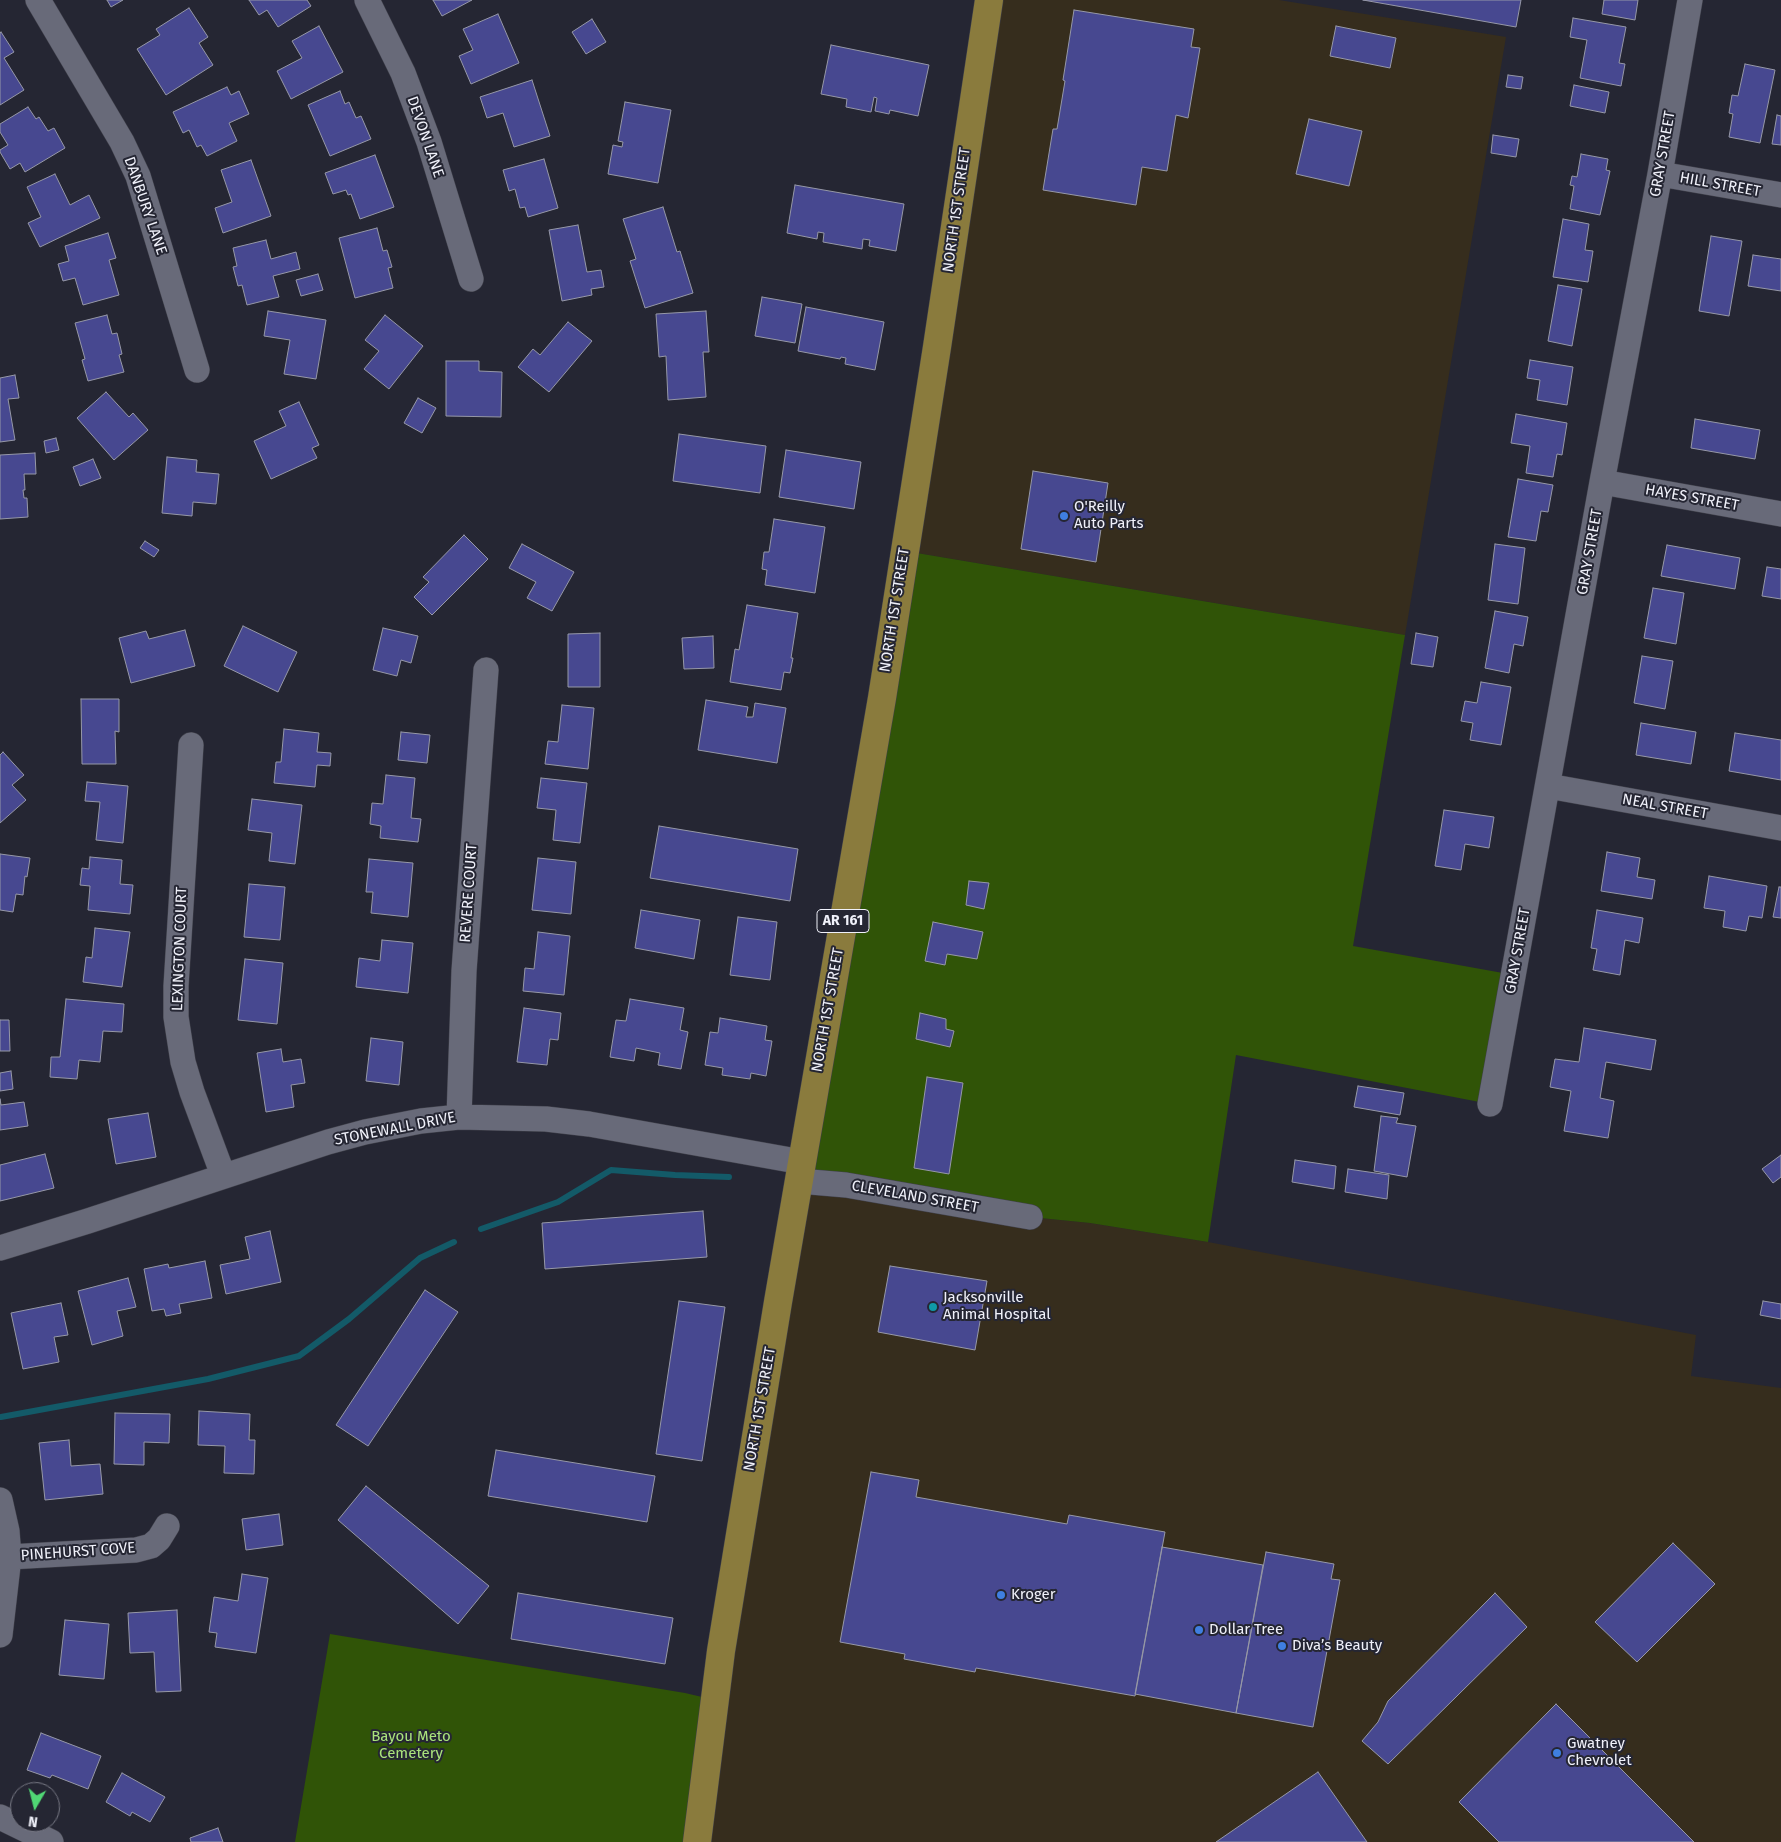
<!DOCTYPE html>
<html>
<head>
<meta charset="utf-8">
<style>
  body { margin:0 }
  #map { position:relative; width:1781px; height:1842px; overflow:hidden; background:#252633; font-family:"Fira Sans",sans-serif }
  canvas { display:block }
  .north { position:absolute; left:10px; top:1782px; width:50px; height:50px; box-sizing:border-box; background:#252633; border:1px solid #767783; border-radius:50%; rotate:188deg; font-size:14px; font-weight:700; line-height:20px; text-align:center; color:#f0f1fa }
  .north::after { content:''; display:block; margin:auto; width:18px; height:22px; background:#50d674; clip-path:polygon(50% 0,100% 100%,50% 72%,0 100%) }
</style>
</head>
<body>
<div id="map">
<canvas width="1781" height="1842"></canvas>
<div class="north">N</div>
</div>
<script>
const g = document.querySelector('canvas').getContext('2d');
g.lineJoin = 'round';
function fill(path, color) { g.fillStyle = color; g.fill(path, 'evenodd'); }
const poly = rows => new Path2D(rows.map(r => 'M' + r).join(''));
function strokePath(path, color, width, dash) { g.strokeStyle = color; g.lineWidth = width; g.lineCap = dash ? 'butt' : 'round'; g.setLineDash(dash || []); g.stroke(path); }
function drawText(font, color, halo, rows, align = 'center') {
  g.font = font + ' "Fira Sans",sans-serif'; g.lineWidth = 4; g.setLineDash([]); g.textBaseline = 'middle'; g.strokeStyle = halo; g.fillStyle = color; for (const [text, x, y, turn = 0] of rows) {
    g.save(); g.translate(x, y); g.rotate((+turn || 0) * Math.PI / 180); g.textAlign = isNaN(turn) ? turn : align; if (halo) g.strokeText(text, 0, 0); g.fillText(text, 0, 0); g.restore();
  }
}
fill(poly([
  [989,0,1279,0,1506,37,1405,635,905,551],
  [799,1181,1030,1217,1090,1223,1208,1242,1696,1335,1691,1376,1781,1388,1781,1842,697,1842]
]), '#362d1d');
fill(poly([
  [905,551,1405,635,1353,946,1514,975,1490,1104,1236,1055,1208,1242,1090,1223,1030,1217,799,1181],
  [330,1634,685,1693,715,1700,697,1842,295,1842]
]), '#305407');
strokePath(poly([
  [481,1229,558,1202,611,1170,675,1175,729,1177],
  [1,1417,208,1379,299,1356,349,1319,420,1258,454,1242]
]), '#135a68', 6);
const building = poly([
  [107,0,123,0,111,7,107,0],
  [249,0,307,0,311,6,278,27,267,10,259,15,249,0],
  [433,0,472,0,442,16,433,0],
  [1363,0,1521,0,1516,27,1363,0],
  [1604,0,1638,0,1635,20,1602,14,1604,0],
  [189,8,208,37,199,43,213,65,166,95,137,49,160,35,156,29,189,8],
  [1074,10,1194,29,1191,47,1200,48,1188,118,1176,115,1167,171,1142,167,1136,205,1043,190,1053,129,1057,129,1065,81,1063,80,1074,10],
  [498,14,519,63,471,84,459,56,473,50,463,29,498,14],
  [1573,18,1626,27,1619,63,1625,64,1621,86,1580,78,1587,40,1570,37,1573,18],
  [592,19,606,42,586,54,572,32,592,19],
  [319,26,343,72,291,99,277,71,302,58,292,41,319,26],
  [1336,26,1396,38,1390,68,1330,56,1336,26],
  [1,32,14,52,4,58,24,90,0,105,0,33,1,32],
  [831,45,929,65,918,116,890,110,889,114,875,111,877,98,874,97,871,112,846,107,847,99,821,94,831,45],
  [1745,64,1775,70,1760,143,1729,137,1733,114,1729,113,1732,95,1738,96,1745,64],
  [1508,75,1523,77,1521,89,1506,87,1508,75],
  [532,80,550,136,514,147,503,113,487,118,480,97,532,80],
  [1574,85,1609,92,1605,113,1570,106,1574,85],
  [227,87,231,95,239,91,249,114,229,123,237,141,207,156,201,145,197,147,189,130,183,133,173,112,227,87],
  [340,91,345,104,349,102,356,118,361,116,371,139,330,156,308,105,340,91],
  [625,102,671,110,658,183,608,174,613,145,622,147,623,142,618,141,625,102],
  [28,107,36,119,39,117,48,131,54,128,65,148,25,172,20,163,10,169,0,152,0,150,8,145,0,132,0,124,28,107],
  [1777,115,1781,116,1781,145,1772,144,1777,115],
  [1309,119,1362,131,1349,186,1296,174,1309,119],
  [1493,135,1519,139,1516,157,1491,153,1493,135],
  [1581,154,1608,159,1606,170,1610,171,1600,215,1570,209,1574,186,1570,185,1572,176,1577,177,1581,154],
  [375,155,394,207,360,219,351,194,348,195,346,190,333,194,325,173,375,155],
  [544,159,558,208,528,217,525,207,520,208,515,189,509,191,503,170,544,159],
  [251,160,271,216,223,233,215,208,232,202,221,170,251,160],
  [55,174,70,205,89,195,100,218,40,247,28,223,41,217,27,187,55,174],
  [795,185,904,204,896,251,869,246,870,240,863,239,862,249,823,242,824,233,818,232,817,239,787,233,795,185],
  [663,207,677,252,680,251,693,293,645,308,630,261,636,259,623,219,663,207],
  [1563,219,1589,224,1585,250,1593,251,1588,282,1553,277,1563,219],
  [578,225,587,272,601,270,604,287,591,289,592,295,562,301,549,230,578,225],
  [377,228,383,251,387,250,392,267,388,268,393,288,355,298,339,238,377,228],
  [108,233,116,258,109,260,119,295,83,305,75,278,63,281,58,264,69,261,65,246,108,233],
  [1711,236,1742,241,1729,316,1699,311,1711,236],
  [266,240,271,259,296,252,300,269,273,276,279,297,247,305,242,285,238,286,233,267,237,266,233,248,266,240],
  [1753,255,1781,259,1781,291,1748,286,1753,255],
  [318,274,323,290,301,296,296,280,318,274],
  [1558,285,1582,289,1572,346,1548,341,1558,285],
  [762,297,802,304,795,343,755,336,762,297],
  [806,307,884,322,875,370,845,364,846,358,841,357,840,359,798,351,806,307],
  [268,311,326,320,316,379,284,374,290,340,264,336,268,311],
  [706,311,709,352,703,352,706,397,668,400,666,356,659,357,656,314,706,311],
  [107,315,112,334,117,333,122,354,119,355,124,372,88,381,82,360,85,359,75,323,107,315],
  [385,315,423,346,389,389,364,369,379,351,365,340,385,315],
  [568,322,592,341,549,392,518,367,533,349,540,355,568,322],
  [1530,360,1573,367,1567,405,1537,400,1540,380,1527,378,1530,360],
  [446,361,479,361,479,371,502,372,501,417,446,416,446,361],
  [15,375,19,398,8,399,15,440,0,442,0,378,15,375],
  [106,392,129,417,133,413,148,430,114,460,77,418,106,392],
  [418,398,436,408,422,433,404,423,418,398],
  [299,402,319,445,312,448,317,458,271,479,254,441,286,426,279,411,299,402],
  [1516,414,1567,423,1562,455,1557,454,1553,477,1526,473,1530,446,1511,443,1516,414],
  [1695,419,1760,430,1755,459,1691,448,1695,419],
  [679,434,766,446,760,493,673,481,679,434],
  [56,438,59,450,46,453,44,441,56,438],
  [786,450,861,462,854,509,779,497,786,450],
  [35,453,36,474,24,474,25,490,23,490,24,498,27,498,28,517,0,519,0,455,35,453],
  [167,457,197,460,196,472,219,474,216,504,193,502,192,516,162,513,167,457],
  [93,459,101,478,80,486,73,467,93,459],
  [1033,471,1108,483,1096,562,1021,549,1033,471],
  [1518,479,1553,485,1548,512,1541,511,1536,541,1508,537,1518,479],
  [774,519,825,527,815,593,765,585,767,570,762,569,764,552,769,552,774,519],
  [464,535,488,559,432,615,414,597,429,582,423,577,464,535],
  [145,541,159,550,154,557,140,548,145,541],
  [522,544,574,572,552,611,527,598,536,582,509,568,522,544],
  [1495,544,1525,548,1518,604,1488,600,1495,544],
  [1667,545,1740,558,1735,589,1661,576,1667,545],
  [1767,567,1781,569,1781,599,1762,596,1767,567],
  [1653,588,1684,593,1676,644,1644,638,1653,588],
  [747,605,798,613,791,658,793,658,790,673,784,672,781,690,730,682,735,649,739,650,747,605],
  [1495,611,1528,617,1523,646,1514,644,1509,673,1485,668,1495,611],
  [243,626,297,652,278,692,224,666,243,626],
  [383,628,418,636,411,663,401,660,397,676,373,670,383,628],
  [185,630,195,666,131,683,119,638,146,631,149,639,185,630],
  [600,633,600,687,568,687,568,634,600,633],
  [1416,633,1438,637,1433,667,1411,664,1416,633],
  [713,636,714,668,684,669,682,638,713,636],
  [1642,656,1673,661,1665,709,1634,703,1642,656],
  [1481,682,1511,687,1501,745,1470,740,1473,723,1461,721,1465,701,1477,703,1481,682],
  [81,699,119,699,119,732,115,731,116,764,82,764,81,699],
  [706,700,748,707,746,717,753,717,755,703,786,708,777,763,698,750,706,700],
  [562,705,594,708,588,769,545,764,548,741,558,742,562,705],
  [1641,723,1696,732,1691,764,1636,755,1641,723],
  [284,729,319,733,317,752,331,753,330,766,317,765,315,787,274,783,276,762,281,762,284,729],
  [401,732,430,735,427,763,398,760,401,732],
  [1735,733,1781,740,1781,780,1729,771,1735,733],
  [3,752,24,775,12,785,26,800,0,823,0,755,3,752],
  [386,775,415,778,411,818,421,819,418,842,380,838,381,826,370,824,372,803,383,804,386,775],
  [541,778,587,783,580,843,553,840,556,810,537,808,541,778],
  [87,782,128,786,123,843,96,840,100,802,85,801,87,782],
  [252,799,302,805,295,864,269,861,272,833,248,830,252,799],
  [1444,810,1494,817,1489,848,1465,844,1461,870,1435,866,1444,810],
  [659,826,798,849,790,901,650,878,659,826],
  [1607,852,1640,858,1637,877,1655,880,1652,899,1601,891,1607,852],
  [0,854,30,858,27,877,25,876,23,895,16,894,13,912,0,910,0,854],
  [90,857,122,860,120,884,133,885,130,914,88,910,90,886,80,885,82,868,89,869,90,857],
  [538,858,576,862,571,914,532,910,538,858],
  [369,859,413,863,408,917,371,913,373,892,366,892,369,859],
  [1709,876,1767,886,1762,918,1749,916,1746,931,1723,927,1725,911,1704,908,1709,876],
  [969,881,989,883,984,909,966,905,969,881],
  [249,884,285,887,280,940,244,937,249,884],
  [1779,887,1781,887,1781,918,1773,917,1779,887],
  [641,910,700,920,694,959,635,948,641,910],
  [1597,910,1643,918,1639,943,1625,940,1620,975,1593,970,1597,949,1591,948,1597,910],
  [738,917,777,922,770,980,730,975,738,917],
  [933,922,983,932,977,959,947,954,945,965,925,961,933,922],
  [95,928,130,932,122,987,83,982,86,957,92,958,95,928],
  [538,932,570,936,564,995,523,991,525,968,534,969,538,932],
  [382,940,413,943,408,993,356,987,359,958,380,961,382,940],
  [245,959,283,963,277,1024,238,1020,245,959],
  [66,999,124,1004,122,1032,103,1031,100,1062,79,1060,77,1079,50,1077,51,1057,60,1057,66,999],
  [630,999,684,1008,680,1030,688,1032,681,1069,658,1065,660,1053,636,1048,634,1061,610,1057,616,1020,626,1021,630,999],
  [524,1008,561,1013,558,1040,550,1039,547,1065,517,1062,524,1008],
  [920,1013,946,1019,946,1029,954,1031,950,1047,916,1039,920,1013],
  [720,1018,767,1026,765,1040,772,1041,766,1076,751,1073,750,1079,722,1075,723,1068,705,1065,710,1032,718,1033,720,1018],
  [0,1020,9,1020,10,1051,0,1051,0,1020],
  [1584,1028,1656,1040,1651,1070,1606,1062,1600,1098,1614,1101,1608,1138,1564,1131,1571,1091,1550,1087,1555,1059,1579,1062,1584,1028],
  [371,1038,403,1042,399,1085,366,1081,371,1038],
  [281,1049,283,1062,301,1059,305,1083,291,1085,294,1107,266,1112,257,1053,281,1049],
  [11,1071,13,1089,0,1091,0,1073,11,1071],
  [927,1077,963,1083,949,1174,914,1168,927,1077],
  [1358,1086,1404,1093,1400,1115,1354,1107,1358,1086],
  [0,1099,1,1105,24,1102,28,1126,0,1130,0,1099],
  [148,1113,156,1157,116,1164,108,1119,148,1113],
  [1381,1116,1398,1118,1396,1123,1416,1126,1407,1177,1374,1171,1381,1116],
  [45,1154,54,1188,0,1201,0,1165,45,1154],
  [1781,1155,1781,1177,1773,1183,1762,1169,1781,1155],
  [1295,1160,1336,1166,1334,1189,1292,1182,1295,1160],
  [1348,1169,1389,1175,1387,1199,1345,1192,1348,1169],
  [703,1211,707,1257,545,1269,542,1223,703,1211],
  [270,1231,281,1282,226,1294,220,1265,250,1259,245,1237,270,1231],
  [205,1261,212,1298,179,1304,181,1313,166,1316,164,1309,152,1311,144,1269,168,1264,169,1268,205,1261],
  [890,1266,987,1281,975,1350,878,1332,890,1266],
  [128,1278,136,1307,117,1311,123,1336,92,1345,78,1291,128,1278],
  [425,1290,458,1312,368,1446,336,1425,425,1290],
  [679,1301,725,1307,702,1461,656,1454,679,1301],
  [1763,1301,1781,1304,1781,1319,1760,1315,1763,1301],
  [61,1303,68,1335,54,1337,59,1362,23,1369,11,1313,61,1303],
  [199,1411,250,1414,249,1440,255,1440,254,1474,224,1473,225,1446,198,1445,199,1411],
  [115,1413,170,1414,169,1443,144,1442,144,1465,114,1464,115,1413],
  [69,1440,71,1466,100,1464,103,1494,45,1500,39,1443,69,1440],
  [496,1450,655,1476,647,1522,488,1496,496,1450],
  [871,1472,919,1480,916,1497,1067,1524,1069,1515,1165,1532,1135,1696,976,1668,975,1672,904,1659,905,1654,840,1642,871,1472],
  [366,1486,489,1586,458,1624,338,1520,366,1486],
  [279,1514,283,1545,246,1550,242,1519,279,1514],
  [1673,1543,1715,1584,1637,1662,1595,1622,1673,1543],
  [1162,1547,1263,1565,1236,1713,1135,1694,1162,1547],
  [1266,1552,1334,1564,1331,1579,1340,1580,1313,1727,1236,1713,1266,1552],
  [242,1574,268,1578,256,1653,215,1647,217,1633,209,1632,214,1597,238,1601,242,1574],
  [518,1593,673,1618,665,1664,511,1639,518,1593],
  [1495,1593,1527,1627,1388,1764,1362,1741,1378,1722,1388,1701,1495,1593],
  [177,1610,181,1691,156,1692,154,1652,130,1653,128,1613,177,1610],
  [65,1620,109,1624,104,1679,59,1675,65,1620],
  [1556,1704,1694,1842,1499,1842,1459,1802,1556,1704],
  [41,1733,101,1756,88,1789,52,1775,50,1778,27,1770,41,1733],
  [1318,1772,1367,1842,1216,1842,1318,1772],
  [122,1773,165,1797,150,1822,132,1812,130,1816,106,1802,122,1773],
  [218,1828,223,1842,191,1842,190,1838,218,1828]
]);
fill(building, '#474890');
strokePath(building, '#9698a7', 1);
const minor = poly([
  [38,0,122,142,138,176,197,370],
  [367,0,403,73,429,142,471,279],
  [1660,174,1781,195],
  [1602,482,1781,514],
  [191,745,176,986,176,1017,183,1062,192,1092,223,1175],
  [1548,786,1781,828],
  [1490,1104,1602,482,1660,174,1690,0],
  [459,1117,464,971,486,670],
  [799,1181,846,1185,1030,1217],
  [0,1248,88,1221,328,1142,365,1132,421,1121,459,1117,546,1119,589,1124,802,1162],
  [0,1500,7,1531,9,1557,0,1635],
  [9,1557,136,1550,151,1546,159,1539,167,1526],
  [0,1817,51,1842]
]);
const major = poly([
  [697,1842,721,1651,778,1302,882,698,937,347,989,0]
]);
strokePath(minor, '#40414b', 26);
strokePath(major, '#40414b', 29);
strokePath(minor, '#686a79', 25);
strokePath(major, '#8a7b3d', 28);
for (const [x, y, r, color] of [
  [1064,516,5,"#3f7fe0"],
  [933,1307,5,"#0f9aa8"],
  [1001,1595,5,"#3f7fe0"],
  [1199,1630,5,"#3f7fe0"],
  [1282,1646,5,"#3f7fe0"],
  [1557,1753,5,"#3f7fe0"]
]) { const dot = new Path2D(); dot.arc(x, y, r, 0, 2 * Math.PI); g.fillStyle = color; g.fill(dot); strokePath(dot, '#252633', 2); }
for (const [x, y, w] of [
  [843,921,52]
]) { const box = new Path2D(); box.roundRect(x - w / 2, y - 11.5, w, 23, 4); g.fillStyle = '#252633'; g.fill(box); strokePath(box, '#f0f1fa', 1); }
drawText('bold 14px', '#f0f1fa', null, [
  ["AR 161",843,921]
]);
drawText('15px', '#f0f1fa', '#252633', [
  ["DEVON LANE",425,137,71],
  ["GRAY STREET",1663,154,-80],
  ["HILL STREET",1720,185,10],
  ["DANBURY LANE",145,206,71],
  ["NORTH 1ST STREET",957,210,-82],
  ["HAYES STREET",1692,498,10],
  ["GRAY STREET",1590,552,-80],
  ["NORTH 1ST STREET",895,610,-81],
  ["NEAL STREET",1665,807,10],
  ["REVERE COURT",469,893,-86],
  ["LEXINGTON COURT",180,949,-88],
  ["GRAY STREET",1518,951,-80],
  ["NORTH 1ST STREET",828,1010,-80],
  ["STONEWALL DRIVE",395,1129,-11],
  ["CLEVELAND STREET",915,1197,10],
  ["NORTH 1ST STREET",760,1409,-80],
  ["PINEHURST COVE",78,1552,-4]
]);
drawText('15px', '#f0f1fa', '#252633', [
  ["O'Reilly",1074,507],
  ["Auto Parts",1074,524],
  ["Jacksonville",943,1298],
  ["Animal Hospital",943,1315],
  ["Kroger",1011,1595],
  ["Dollar Tree",1209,1630],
  ["Diva’s Beauty",1292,1646],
  ["Gwatney",1567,1744],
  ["Chevrolet",1567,1761]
], 'left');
drawText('15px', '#aae37c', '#252633', [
  ["Bayou Meto",411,1737],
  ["Cemetery",411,1754]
]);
</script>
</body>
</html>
